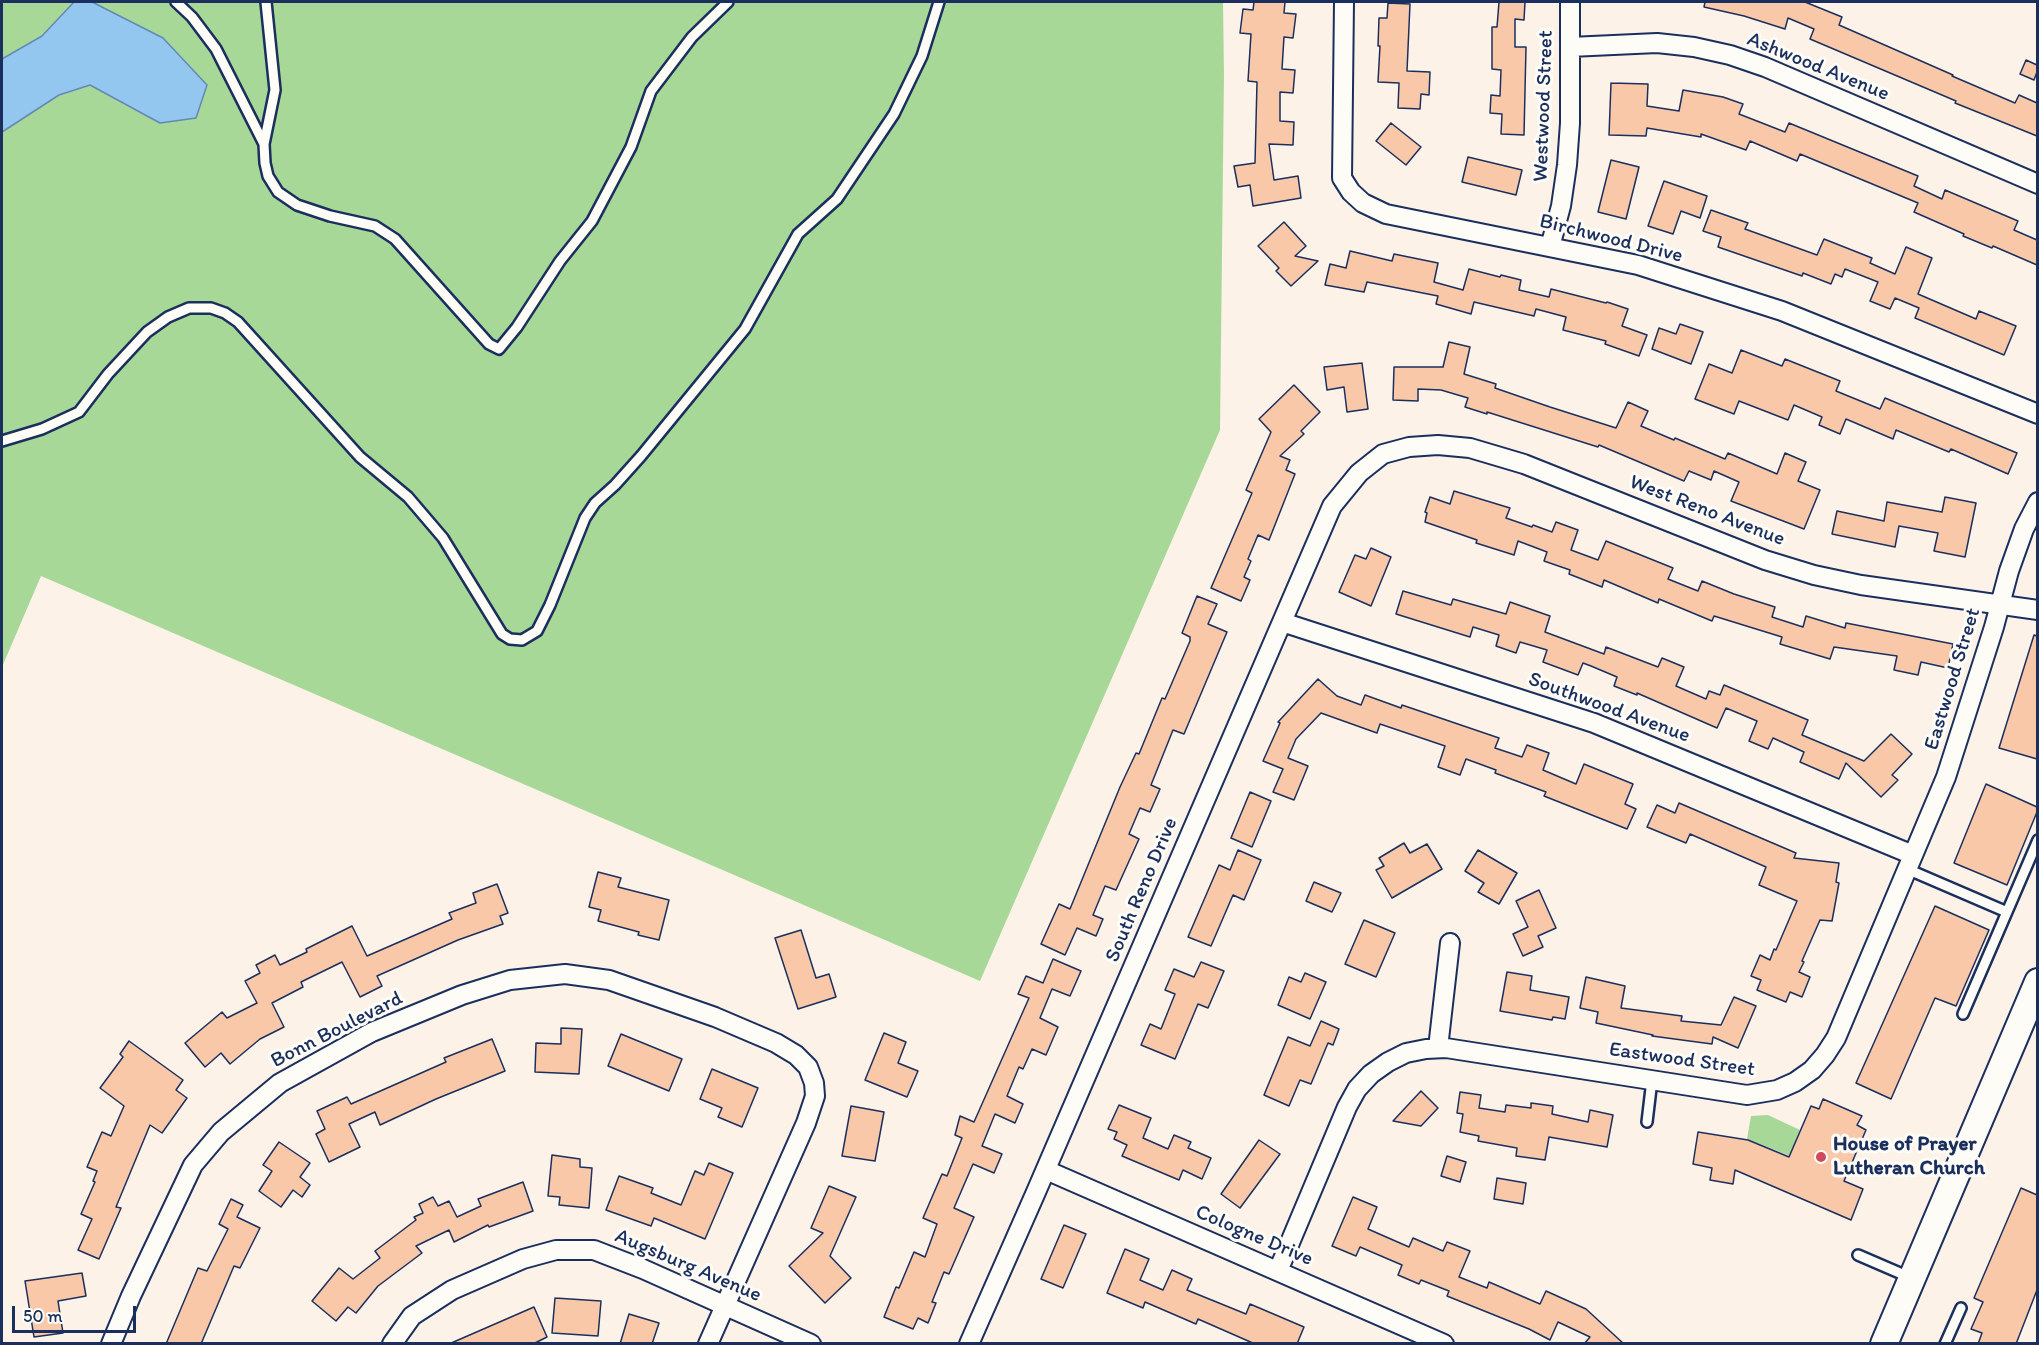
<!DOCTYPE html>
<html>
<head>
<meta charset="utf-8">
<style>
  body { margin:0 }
  #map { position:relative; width:2039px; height:1345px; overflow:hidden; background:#fcf2e7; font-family:Itim,sans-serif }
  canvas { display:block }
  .frame { position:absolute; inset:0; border:3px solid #1b2f5e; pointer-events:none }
  .scale { position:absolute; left:12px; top:1306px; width:124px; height:27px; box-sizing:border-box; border:3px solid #1b2f5e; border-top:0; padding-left:8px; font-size:18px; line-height:21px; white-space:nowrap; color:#1b2f5e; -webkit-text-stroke:4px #fdfcf7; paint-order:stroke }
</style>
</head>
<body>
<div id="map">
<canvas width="2039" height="1345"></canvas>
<div class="frame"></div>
<div class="scale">50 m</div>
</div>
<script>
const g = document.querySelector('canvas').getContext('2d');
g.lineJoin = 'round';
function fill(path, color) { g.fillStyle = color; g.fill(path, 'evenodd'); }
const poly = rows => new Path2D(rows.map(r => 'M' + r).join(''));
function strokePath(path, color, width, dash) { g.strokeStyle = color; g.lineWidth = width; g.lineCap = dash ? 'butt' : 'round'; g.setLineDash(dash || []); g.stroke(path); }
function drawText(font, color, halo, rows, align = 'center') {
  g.font = font + ' Itim,sans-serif'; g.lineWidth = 6; g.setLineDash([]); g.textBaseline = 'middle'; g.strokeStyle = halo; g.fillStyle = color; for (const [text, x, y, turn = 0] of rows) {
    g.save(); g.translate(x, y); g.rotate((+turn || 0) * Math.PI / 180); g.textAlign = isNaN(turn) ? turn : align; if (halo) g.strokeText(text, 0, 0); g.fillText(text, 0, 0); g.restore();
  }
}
fill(poly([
  [2,2,1223,2,1224,75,1220,430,980,981,41,576,2,667],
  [1768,1115,1800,1130,1796,1139,1802,1142,1795,1158,1747,1139,1751,1116]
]), '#a8d898');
const water = poly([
  [74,2,92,2,163,38,207,85,196,118,160,123,90,85,59,95,2,132,2,59,42,36,74,2]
]);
fill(water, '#93c7f0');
strokePath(water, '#638ab6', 1.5);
const building = poly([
  [1254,2,1285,2,1284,13,1296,14,1293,38,1284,37,1282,69,1295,70,1293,93,1280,92,1280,121,1294,122,1293,145,1269,144,1274,180,1298,176,1301,198,1253,206,1250,185,1238,187,1234,166,1255,163,1257,82,1248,81,1251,34,1240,33,1243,9,1253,10,1254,2],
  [1499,2,1525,2,1524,20,1515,19,1515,47,1526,47,1524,135,1501,134,1502,114,1490,113,1491,95,1500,96,1501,70,1492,69,1492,27,1497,27,1499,2],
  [1705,2,1805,2,1842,17,1839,25,1953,75,1952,76,2015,103,2019,95,2037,103,2037,136,1955,103,1956,101,1810,39,1814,29,1788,18,1785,29,1744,16,1704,7,1705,2],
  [1388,3,1410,4,1407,71,1430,72,1429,95,1421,94,1420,109,1398,108,1399,83,1378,82,1380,46,1378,46,1379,18,1387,18,1388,3],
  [2026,60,2037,65,2037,72,2034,80,2020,74,2026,60],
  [1611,83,1648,84,1647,106,1679,111,1683,90,1723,97,1743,104,1739,114,1785,132,1789,123,1918,176,1914,186,1942,199,1945,190,2018,221,2014,230,2037,240,2037,265,1993,246,1992,248,1963,236,1964,234,1914,212,1918,203,1800,154,1797,161,1750,141,1746,150,1701,134,1701,137,1647,128,1646,136,1609,135,1611,83],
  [1391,123,1421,147,1406,165,1376,141,1391,123],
  [1468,157,1522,170,1516,195,1462,182,1468,157],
  [1611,160,1639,167,1626,219,1598,212,1611,160],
  [1664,181,1707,196,1700,218,1681,211,1673,234,1648,226,1664,181],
  [1711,210,1748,223,1745,229,1817,255,1824,239,1872,258,1870,263,1895,274,1906,247,1932,258,1918,294,1976,319,1979,311,2016,326,2004,355,1915,318,1919,308,1895,298,1890,309,1870,301,1878,282,1845,269,1842,277,1835,274,1831,284,1803,273,1802,276,1718,247,1721,237,1703,231,1711,210],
  [1284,222,1306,246,1295,256,1318,261,1291,286,1276,271,1279,268,1258,246,1284,222],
  [1350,251,1392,261,1394,254,1438,263,1434,282,1463,290,1469,269,1500,277,1501,275,1521,280,1519,290,1549,297,1551,289,1606,303,1607,302,1628,309,1622,326,1647,335,1639,356,1605,344,1606,341,1563,330,1566,317,1536,309,1534,316,1474,302,1471,314,1436,304,1438,296,1367,282,1364,292,1325,285,1330,264,1346,268,1350,251],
  [1680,324,1703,332,1691,364,1652,349,1659,328,1676,334,1680,324],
  [1449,342,1470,347,1464,374,1496,384,1495,388,1550,407,1616,428,1628,402,1648,411,1641,426,1674,440,1675,438,1725,459,1728,453,1777,474,1785,453,1806,462,1798,481,1820,490,1804,529,1731,501,1739,482,1714,471,1711,480,1689,471,1684,481,1599,445,1598,447,1487,412,1487,414,1465,407,1468,398,1441,390,1418,389,1418,401,1393,400,1394,367,1443,367,1449,342],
  [1741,350,1782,366,1785,359,1840,381,1836,391,1880,409,1885,398,2017,453,2008,474,1951,449,1949,452,1896,430,1893,439,1846,419,1840,434,1819,425,1822,417,1794,405,1788,420,1739,401,1734,414,1695,399,1709,364,1732,373,1741,350],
  [1362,363,1368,409,1347,412,1344,387,1327,390,1324,367,1362,363],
  [1294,385,1320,412,1301,431,1304,434,1280,456,1290,460,1286,470,1295,474,1269,540,1258,535,1248,559,1251,561,1244,577,1250,580,1241,601,1211,588,1252,493,1246,490,1271,432,1259,419,1294,385],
  [1454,491,1510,508,1506,518,1532,527,1533,525,1552,532,1556,522,1578,530,1571,550,1598,560,1606,541,1673,568,1668,579,1698,591,1702,581,1734,594,1775,607,1772,617,1803,627,1806,616,1845,628,1846,623,1953,644,1948,668,1921,662,1918,675,1894,670,1897,656,1834,647,1830,659,1780,644,1782,637,1714,616,1712,621,1659,599,1658,603,1604,580,1602,587,1569,574,1570,570,1544,561,1547,552,1518,541,1514,555,1476,543,1477,540,1425,522,1427,513,1425,512,1430,497,1450,504,1454,491],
  [1945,497,1976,503,1965,557,1934,551,1938,533,1899,526,1895,547,1832,534,1837,511,1884,521,1887,502,1942,512,1945,497],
  [1371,548,1391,557,1371,606,1339,592,1355,555,1366,559,1371,548],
  [1403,591,1451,605,1453,599,1506,614,1510,602,1550,616,1545,632,1604,654,1606,647,1658,667,1662,658,1684,667,1676,686,1706,699,1709,691,1720,695,1724,685,1808,720,1802,735,1864,761,1891,734,1912,754,1892,775,1898,780,1881,797,1846,763,1839,779,1800,762,1804,752,1773,738,1768,749,1749,741,1757,721,1726,708,1717,728,1637,693,1637,695,1614,686,1617,677,1591,666,1583,663,1578,675,1543,662,1547,650,1520,642,1516,653,1496,646,1499,635,1473,627,1470,637,1396,614,1403,591],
  [1197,596,1217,604,1208,624,1227,632,1184,734,1173,730,1151,785,1160,789,1150,812,1140,808,1129,834,1139,839,1116,890,1105,886,1093,915,1103,919,1096,936,1077,928,1065,955,1041,944,1059,904,1070,909,1120,787,1136,753,1139,754,1162,698,1165,699,1190,641,1190,637,1182,633,1197,596],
  [2034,635,2037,636,2037,759,1999,748,2034,635],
  [1318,679,1337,696,1361,705,1365,695,1401,708,1402,705,1499,738,1495,748,1522,757,1527,745,1549,753,1543,770,1576,784,1584,764,1633,784,1625,804,1636,809,1627,829,1544,796,1546,792,1495,773,1496,770,1466,759,1460,775,1438,767,1445,746,1380,724,1377,733,1321,713,1296,739,1288,758,1308,766,1294,800,1273,792,1283,769,1263,761,1280,723,1278,722,1318,679],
  [1986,784,2037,807,2037,812,2007,885,1954,863,1986,784],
  [1250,792,1271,801,1252,847,1231,838,1250,792],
  [1679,803,1796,853,1794,858,1839,863,1836,882,1839,883,1832,921,1820,920,1802,961,1804,962,1799,972,1810,977,1802,997,1790,992,1786,1002,1757,990,1761,980,1751,976,1760,955,1770,960,1774,949,1776,950,1797,901,1759,885,1766,867,1690,834,1686,843,1647,827,1657,805,1675,813,1679,803],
  [1404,843,1410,853,1427,844,1442,869,1392,898,1376,870,1384,866,1379,858,1404,843],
  [1238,850,1261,860,1244,900,1233,895,1211,946,1188,937,1219,865,1230,870,1238,850],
  [1478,850,1517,873,1499,904,1478,892,1484,883,1465,871,1478,850],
  [598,872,621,878,618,887,669,900,659,940,638,935,639,932,598,921,601,910,589,907,598,872],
  [1314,882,1341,893,1332,912,1306,901,1314,882],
  [497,884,508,913,500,916,503,924,458,940,377,976,382,986,360,997,342,962,301,982,303,987,272,1003,284,1027,260,1039,230,1064,221,1053,205,1067,185,1043,222,1012,227,1018,257,1003,245,981,260,973,256,965,275,955,280,965,307,952,306,949,352,926,367,956,452,919,449,913,476,903,473,893,497,884],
  [1539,890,1556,928,1538,936,1543,947,1523,956,1513,934,1528,927,1516,901,1539,890],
  [1935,906,1989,930,1956,1006,1935,998,1891,1099,1856,1083,1935,906],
  [1364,920,1395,933,1376,977,1345,964,1364,920],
  [801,930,816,978,829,974,836,997,798,1009,775,938,801,930],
  [1053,959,1081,971,1070,996,1052,989,1040,1018,1058,1027,1046,1055,1032,1049,1023,1069,1019,1067,1007,1096,1023,1104,1015,1123,995,1114,982,1146,1002,1154,994,1173,973,1164,954,1208,974,1217,949,1274,944,1272,932,1302,936,1303,928,1323,918,1318,913,1329,884,1317,896,1287,899,1288,914,1252,925,1257,937,1224,923,1218,942,1174,947,1176,962,1138,955,1135,960,1116,974,1122,1029,998,1018,994,1026,976,1043,983,1053,959],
  [1201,962,1224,971,1208,1008,1198,1004,1175,1059,1141,1045,1150,1024,1161,1029,1175,994,1165,990,1174,969,1194,977,1201,962],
  [1507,972,1532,976,1530,990,1569,997,1565,1019,1553,1017,1552,1020,1500,1011,1507,972],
  [1305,973,1326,982,1310,1019,1278,1005,1289,977,1301,982,1305,973],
  [1586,977,1625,986,1621,1008,1682,1016,1681,1021,1721,1025,1734,997,1756,1006,1738,1048,1713,1037,1712,1044,1652,1036,1653,1035,1596,1023,1598,1012,1580,1008,1586,977],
  [1321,1021,1339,1029,1333,1045,1328,1043,1311,1084,1300,1080,1289,1106,1264,1095,1288,1037,1310,1046,1321,1021],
  [561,1028,582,1029,579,1074,535,1072,536,1043,561,1044,561,1028],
  [884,1033,906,1042,898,1063,918,1071,907,1097,865,1080,884,1033],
  [621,1034,682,1059,669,1091,608,1066,621,1034],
  [492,1039,505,1071,436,1099,380,1125,375,1112,349,1124,360,1147,329,1162,316,1134,325,1129,317,1111,347,1097,351,1104,446,1062,444,1058,492,1039],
  [129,1041,183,1080,176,1090,187,1098,162,1133,150,1125,116,1207,121,1208,99,1259,78,1250,92,1219,81,1214,95,1182,93,1181,97,1171,87,1167,102,1132,111,1136,124,1106,100,1088,123,1057,120,1054,129,1041],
  [712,1069,758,1088,742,1127,718,1117,722,1108,700,1099,712,1069],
  [1421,1091,1438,1108,1421,1126,1393,1121,1421,1091],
  [1460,1092,1481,1095,1479,1108,1505,1112,1506,1105,1531,1108,1531,1103,1553,1106,1552,1114,1588,1122,1590,1110,1613,1115,1607,1147,1549,1137,1545,1160,1516,1156,1517,1148,1478,1141,1479,1136,1460,1132,1463,1114,1457,1113,1460,1092],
  [1823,1099,1862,1116,1857,1125,1866,1130,1844,1181,1863,1189,1851,1220,1735,1170,1733,1184,1710,1180,1712,1168,1693,1164,1698,1132,1748,1140,1789,1157,1811,1106,1819,1109,1823,1099],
  [1119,1105,1151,1118,1143,1138,1168,1149,1174,1135,1191,1142,1188,1148,1211,1158,1202,1179,1183,1170,1179,1180,1122,1156,1127,1145,1114,1139,1117,1132,1108,1129,1119,1105],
  [851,1106,884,1112,875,1161,842,1156,851,1106],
  [1259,1140,1280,1154,1240,1208,1221,1194,1259,1140],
  [279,1142,310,1163,300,1177,310,1185,302,1197,293,1190,281,1207,259,1191,272,1171,263,1165,279,1142],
  [552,1155,580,1159,580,1167,592,1168,589,1208,559,1205,560,1197,548,1196,552,1155],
  [1447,1156,1466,1162,1460,1182,1441,1176,1447,1156],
  [709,1163,733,1173,705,1239,654,1218,651,1226,606,1210,619,1176,653,1188,651,1193,681,1205,695,1171,704,1175,709,1163],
  [1497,1178,1526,1183,1523,1204,1494,1199,1497,1178],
  [523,1182,533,1211,489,1227,488,1225,454,1242,449,1230,416,1246,422,1253,378,1286,356,1313,348,1307,336,1321,312,1301,339,1268,353,1279,380,1258,375,1251,416,1220,414,1217,423,1213,419,1204,433,1197,438,1206,449,1201,457,1217,481,1206,478,1199,523,1182],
  [829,1186,856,1197,830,1256,851,1278,825,1303,789,1266,823,1233,811,1228,829,1186],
  [2021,1188,2037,1195,2037,1290,2016,1344,1978,1344,1982,1333,1971,1329,1983,1302,1974,1298,2021,1188],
  [1353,1197,1377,1207,1368,1229,1409,1247,1413,1238,1443,1251,1447,1242,1470,1251,1459,1277,1487,1288,1489,1282,1540,1304,1546,1291,1586,1309,1624,1344,1584,1344,1590,1337,1558,1322,1550,1340,1529,1329,1447,1296,1449,1291,1421,1280,1419,1284,1398,1275,1402,1265,1360,1247,1356,1256,1332,1246,1353,1197],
  [231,1199,243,1205,237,1217,260,1228,240,1268,234,1266,201,1344,166,1344,198,1268,207,1271,228,1229,219,1224,231,1199],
  [1064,1225,1086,1234,1063,1288,1041,1279,1064,1225],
  [1125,1249,1149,1259,1140,1280,1163,1290,1172,1270,1192,1279,1187,1290,1246,1314,1250,1304,1304,1327,1297,1344,1255,1344,1198,1319,1196,1324,1145,1302,1143,1308,1107,1293,1125,1249],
  [82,1273,86,1296,58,1301,63,1333,34,1337,25,1281,82,1273],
  [555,1298,601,1301,598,1336,552,1333,555,1298],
  [534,1307,547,1337,533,1344,449,1344,534,1307],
  [629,1314,659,1323,652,1344,620,1344,629,1314]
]);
fill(building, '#f9c8a8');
strokePath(building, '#1b2f5e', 1.5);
const lane = poly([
  [176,2,192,17,216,49,264,144],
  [266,2,275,90,264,144,265,163,268,176,278,192,297,205,330,216,375,226,395,239,489,344,499,349,517,327,560,261,592,221,631,147,651,91,692,37,728,2],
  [2,441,42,429,79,412,108,374,147,332,168,317,189,308,211,308,225,313,238,322,360,457,408,497,443,538,502,634,510,639,522,640,537,631,550,605,585,518,595,503,615,485,641,456,745,329,798,234,837,199,894,114,922,56,939,2],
  [1907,869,2007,912],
  [1963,1014,2038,840],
  [1647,1122,1652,1080],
  [1858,1255,1909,1277],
  [1945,1344,1961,1308]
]);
const street = poly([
  [1344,2,1342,178,1351,192,1363,203,1386,214,1638,265,1782,311,2038,414],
  [1570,47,1657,43,1694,47,1730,55,1765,67,2038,184],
  [1550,247,1561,206,1567,165,1570,123,1570,2],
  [1282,622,1594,723,1913,855],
  [1438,1048,1450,943],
  [1046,1170,1444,1344],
  [1278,1271,1347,1107,1357,1089,1371,1074,1388,1062,1406,1053,1426,1049,1446,1048,1747,1095,1777,1090,1795,1082,1812,1070,1825,1055,1836,1038,1946,777,1994,627,2009,571,2024,529,2038,502],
  [111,1344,131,1296,193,1165,221,1132,280,1083,372,1032,462,995,510,980,565,974,609,980,715,1017,776,1043,796,1055,808,1067,814,1083,815,1096,806,1123,708,1344],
  [392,1344,412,1316,452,1290,523,1259,556,1250,594,1250,643,1269,811,1344],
  [969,1344,1036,1192,1332,506,1359,473,1383,454,1409,447,1438,445,1470,448,1524,464,1765,560,1814,575,1861,585,2038,610]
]);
const secondary = poly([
  [1884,1344,2038,982]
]);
strokePath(lane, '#1b2f5e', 14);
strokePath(street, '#1b2f5e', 22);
strokePath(secondary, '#1b2f5e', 30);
strokePath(lane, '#fdfcf7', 9);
strokePath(street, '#fdfcf7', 18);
strokePath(secondary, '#fdfcf7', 26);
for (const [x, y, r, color] of [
  [1821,1157,6,"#d1495b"]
]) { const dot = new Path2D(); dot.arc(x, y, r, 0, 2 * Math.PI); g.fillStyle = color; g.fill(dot); strokePath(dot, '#fdfcf7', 2); }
drawText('21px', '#1b2f5e', '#fdfcf7', [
  ["Ashwood Avenue",1818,67,22],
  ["Westwood Street",1544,106,-88],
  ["Birchwood Drive",1611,239,14],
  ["West Reno Avenue",1707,511,21],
  ["Eastwood Street",1953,679,-73],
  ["Southwood Avenue",1609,708,20],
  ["South Reno Drive",1142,890,-67],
  ["Bonn Boulevard",337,1030,-27],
  ["Eastwood Street",1682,1060,8],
  ["Cologne Drive",1254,1236,23],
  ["Augsburg Avenue",688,1266,23]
]);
drawText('bold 21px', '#1b2f5e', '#fdfcf7', [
  ["House of Prayer",1833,1145],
  ["Lutheran Church",1833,1169]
], 'left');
</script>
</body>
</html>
